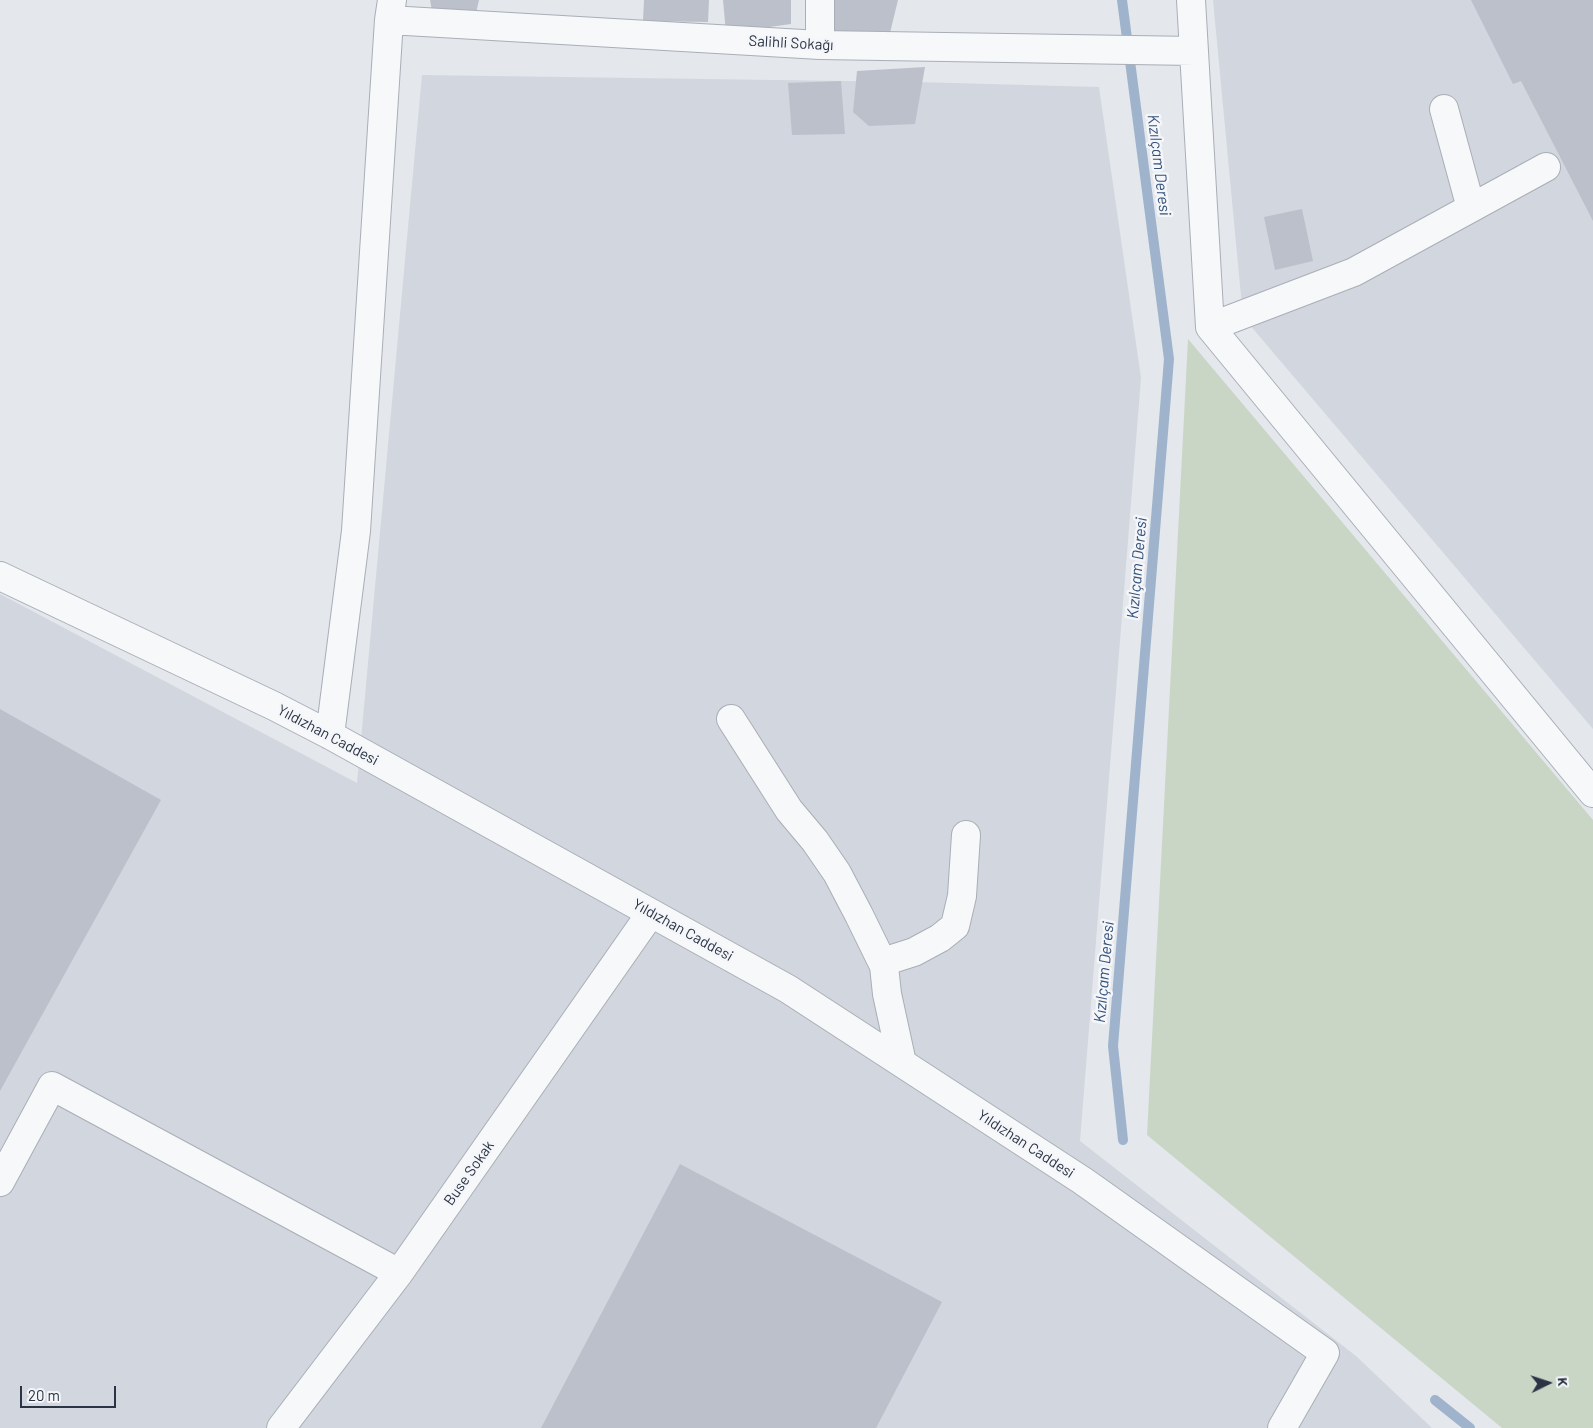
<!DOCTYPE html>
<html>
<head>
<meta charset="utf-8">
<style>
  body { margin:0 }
  #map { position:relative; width:1593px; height:1428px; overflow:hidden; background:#e4e7ec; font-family:Barlow,sans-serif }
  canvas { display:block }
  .north { position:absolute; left:1523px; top:1358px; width:50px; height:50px; -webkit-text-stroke:4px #f4f6f9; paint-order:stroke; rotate:86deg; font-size:14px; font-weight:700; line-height:20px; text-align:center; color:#2b3445 }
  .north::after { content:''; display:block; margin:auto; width:18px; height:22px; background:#2b3445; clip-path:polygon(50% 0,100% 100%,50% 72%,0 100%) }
  .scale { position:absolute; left:20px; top:1386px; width:96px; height:22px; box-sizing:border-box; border:2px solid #2b3445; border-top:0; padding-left:6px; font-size:15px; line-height:18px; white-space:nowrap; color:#2b3445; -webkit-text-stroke:4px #f4f6f9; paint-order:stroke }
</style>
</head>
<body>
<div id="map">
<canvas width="1593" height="1428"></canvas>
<div class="north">K</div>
<div class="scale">20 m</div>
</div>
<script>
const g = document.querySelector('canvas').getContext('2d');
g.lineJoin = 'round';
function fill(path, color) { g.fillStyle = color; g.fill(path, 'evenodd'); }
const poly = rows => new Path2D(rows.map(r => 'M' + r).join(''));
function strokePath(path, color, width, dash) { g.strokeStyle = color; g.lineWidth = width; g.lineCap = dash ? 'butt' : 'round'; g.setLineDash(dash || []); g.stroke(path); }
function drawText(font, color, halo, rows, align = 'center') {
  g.font = font + ' Barlow,sans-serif'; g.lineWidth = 5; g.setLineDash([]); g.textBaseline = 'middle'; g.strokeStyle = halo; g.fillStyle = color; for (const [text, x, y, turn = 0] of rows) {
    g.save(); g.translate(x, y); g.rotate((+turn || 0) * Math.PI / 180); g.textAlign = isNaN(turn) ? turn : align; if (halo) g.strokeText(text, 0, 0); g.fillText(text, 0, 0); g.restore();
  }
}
fill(poly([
  [1213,0,1593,0,1593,729,1243,317],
  [422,75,916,82,1099,87,1141,378,1080,1141,1356,1356,1432,1428,0,1428,0,594,357,783]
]), '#d2d6de');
fill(poly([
  [1188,339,1593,820,1593,1428,1502,1428,1147,1135]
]), '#c9d6c5');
strokePath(poly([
  [1122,0,1169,359,1113,1046,1123,1140],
  [1435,1400,1470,1428]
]), '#9fb4cc', 10);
fill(poly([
  [430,0,479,0,474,22,434,21],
  [644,0,709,0,708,22,643,21],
  [723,0,791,0,791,24,726,33],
  [833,0,898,0,890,33,830,33],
  [1471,0,1593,0,1593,221,1521,81,1513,84],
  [925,67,915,124,869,126,853,112,857,71],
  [841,81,845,134,792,135,788,83],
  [1302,209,1313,261,1275,270,1264,217],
  [0,709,161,800,0,1091],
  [680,1164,942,1302,876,1428,541,1428]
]), '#bbc0ca');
const minor = poly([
  [820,0,820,45],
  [1191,0,1210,327,1593,793],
  [389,20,820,45,1194,51],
  [1444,109,1471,208],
  [1210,327,1354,272,1546,167],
  [0,576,274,706,330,735,788,989,1083,1181,1325,1353,1282,1428],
  [731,719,789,810,815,841,837,873,859,915,884,966,887,994,902,1063],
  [330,735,356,531,389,20,392,0],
  [884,966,892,959,914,952,940,938,955,926,962,896,966,835],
  [0,1182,52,1086,399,1273],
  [281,1428,399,1273,651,913]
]);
strokePath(minor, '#a9aeb7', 30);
strokePath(minor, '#f7f8fa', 28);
drawText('15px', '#2b3445', '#f4f6f9', [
  ["Salihli Sokağı",791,43,3],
  ["Yıldızhan Caddesi",328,735,28],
  ["Yıldızhan Caddesi",683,930,29],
  ["Yıldızhan Caddesi",1026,1144,33],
  ["Buse Sokak",469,1173,-55]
]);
drawText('italic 16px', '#34527a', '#f4f6f9', [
  ["Kızılçam Deresi",1159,165,83],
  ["Kızılçam Deresi",1137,568,-85],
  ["Kızılçam Deresi",1104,972,-85]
]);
</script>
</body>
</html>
